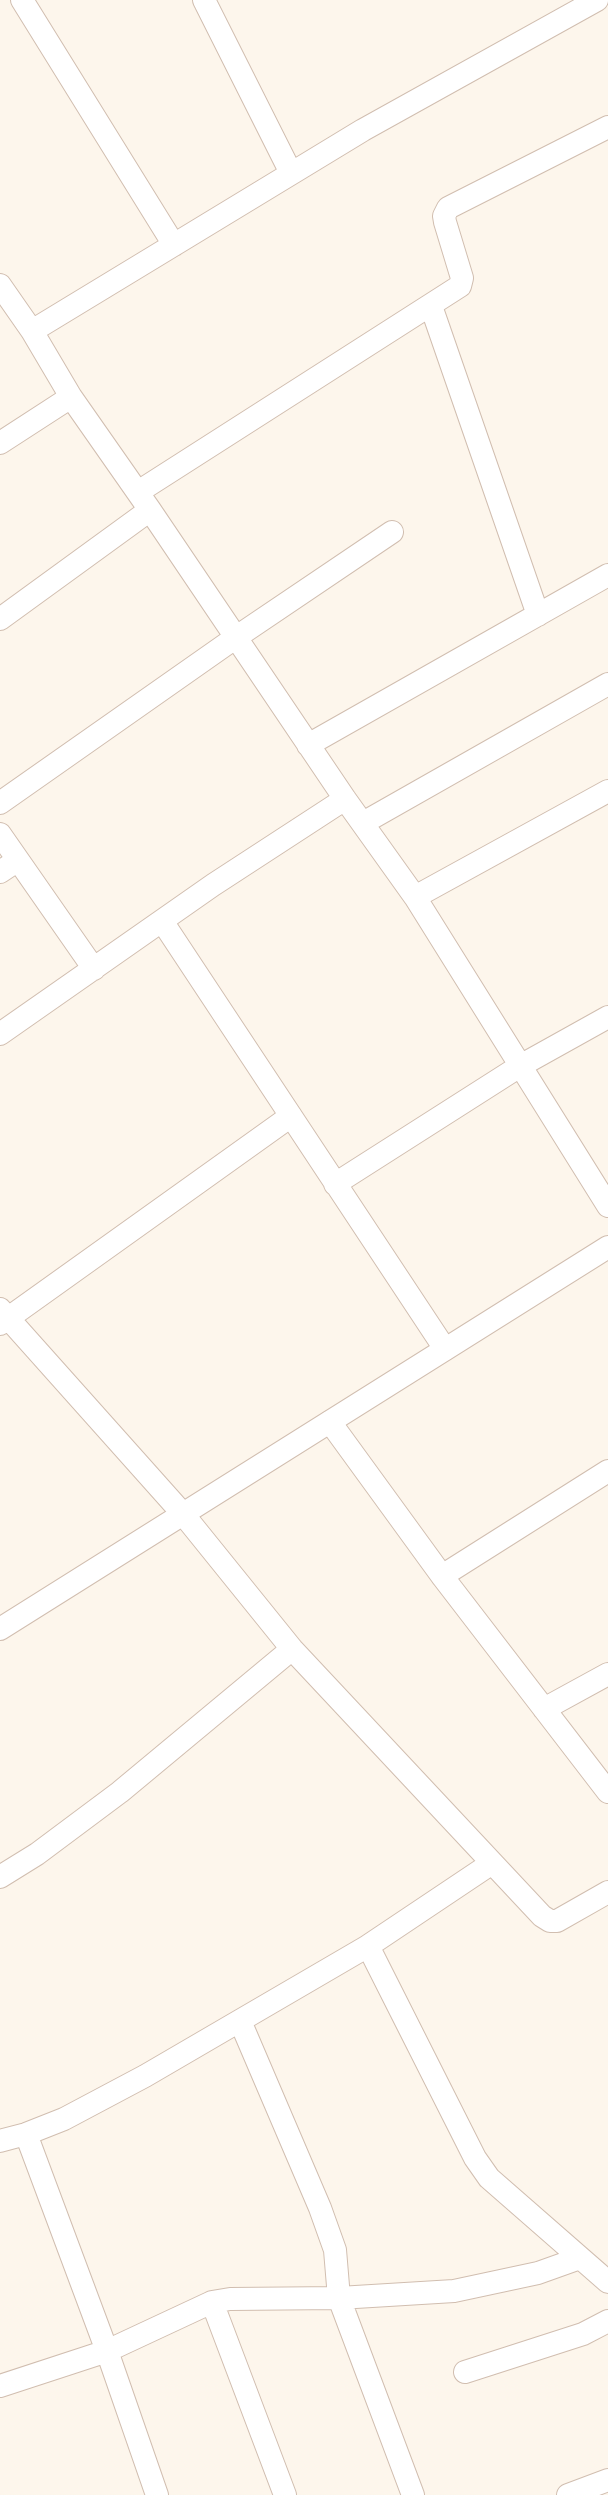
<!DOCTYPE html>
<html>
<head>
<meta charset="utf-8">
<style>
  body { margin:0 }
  canvas { display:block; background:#fdf6ec }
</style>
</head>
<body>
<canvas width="608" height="2495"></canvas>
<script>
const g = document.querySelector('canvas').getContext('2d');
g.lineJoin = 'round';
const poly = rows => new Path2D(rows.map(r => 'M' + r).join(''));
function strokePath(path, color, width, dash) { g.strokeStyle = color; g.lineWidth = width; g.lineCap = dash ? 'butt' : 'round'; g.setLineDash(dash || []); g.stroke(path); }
const minor = poly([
  [22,0,174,245],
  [204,0,291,173],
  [0,285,32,331,71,397,150,510,345,799,415,897,608,1206],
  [431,306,538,615],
  [32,331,363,130,597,0],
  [0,443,71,397],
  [138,492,460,286,462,278,445,222,444,216,448,208,608,127],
  [0,619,150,510],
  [308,745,608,575],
  [0,803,235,638,392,532],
  [363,823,608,684],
  [0,834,94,969],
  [0,872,18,860],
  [415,897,608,791],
  [162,921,445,1349],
  [0,1034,213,885,345,799],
  [335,1184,520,1066,608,1017],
  [0,1309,183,1514,292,1649,542,1916,550,1921,557,1921,608,1892],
  [0,1324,291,1116],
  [330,1422,442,1576,608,1792],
  [442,1576,608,1471],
  [544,1709,608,1674],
  [0,1877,37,1854,120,1792,292,1649],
  [368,1946,475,2158,489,2178,608,2282],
  [240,2021,320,2208,335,2250,339,2298,413,2495],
  [26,2134,107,2351,157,2495],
  [0,2141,26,2134,64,2119,145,2076,368,1946,492,1863],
  [212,2302,285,2495],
  [465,2372,583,2334,608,2321],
  [0,2386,107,2351,212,2302,230,2299,339,2298,454,2291,538,2273,580,2258],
  [568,2495,608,2480]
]);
const tertiary = poly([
  [0,1629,608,1247]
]);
strokePath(minor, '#d1beb0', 24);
strokePath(tertiary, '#d1beb0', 24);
strokePath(minor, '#fff', 22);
strokePath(tertiary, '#fff', 22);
</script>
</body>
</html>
